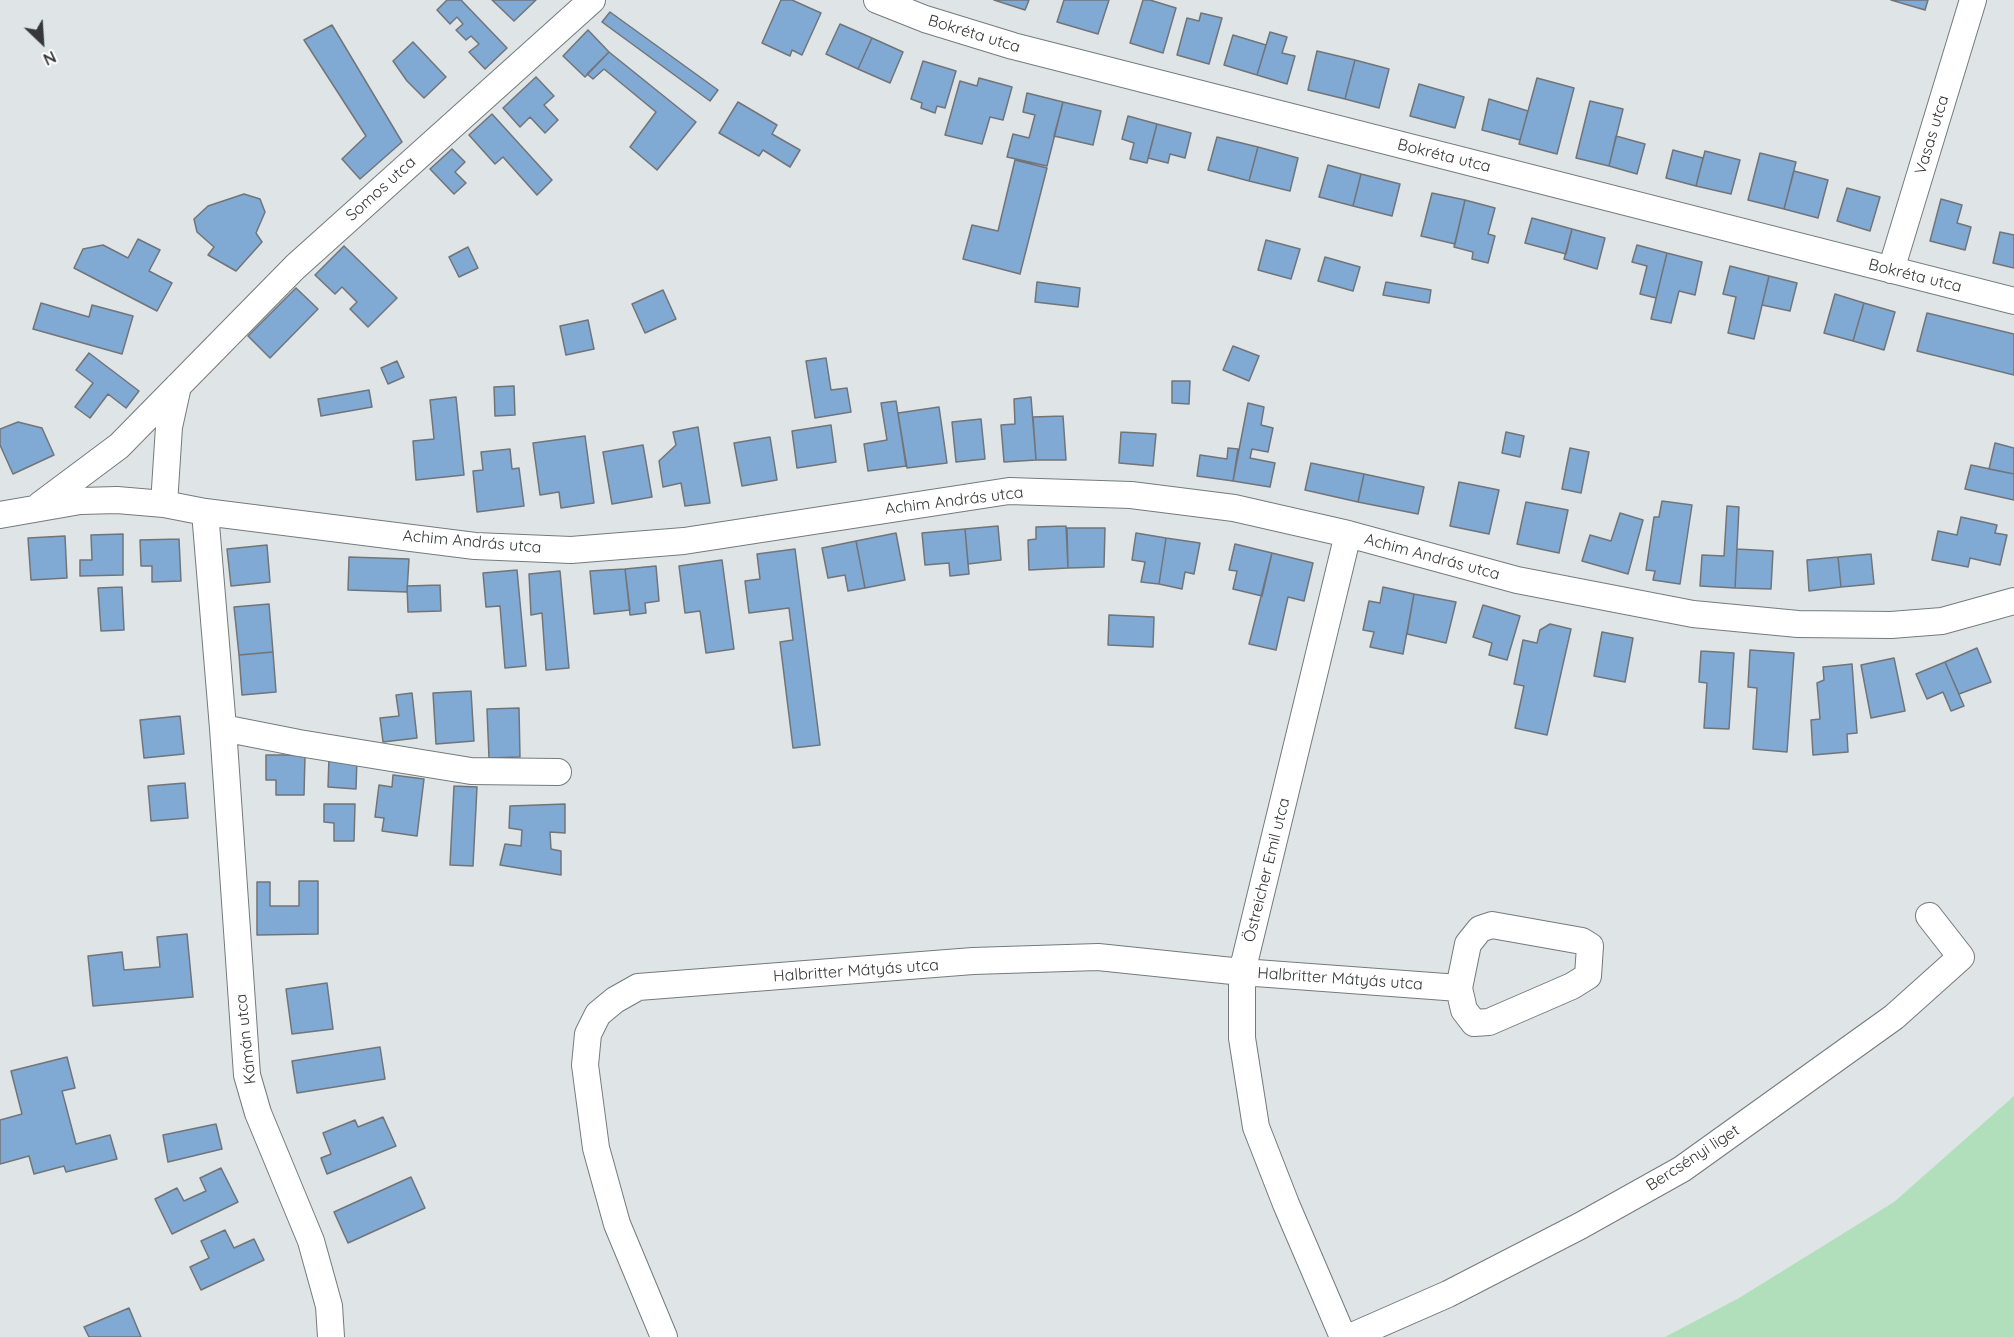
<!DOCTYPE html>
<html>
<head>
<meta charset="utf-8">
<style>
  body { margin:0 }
  #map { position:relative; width:2014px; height:1337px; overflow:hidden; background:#dfe5e6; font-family:Quicksand,sans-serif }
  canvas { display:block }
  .north { position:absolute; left:12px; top:12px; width:60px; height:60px; -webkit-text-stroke:4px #fff; paint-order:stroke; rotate:155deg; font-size:16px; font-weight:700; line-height:24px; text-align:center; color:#353738 }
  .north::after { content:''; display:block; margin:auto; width:21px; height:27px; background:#353738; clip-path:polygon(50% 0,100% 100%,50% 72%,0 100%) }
</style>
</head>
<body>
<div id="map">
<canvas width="2014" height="1337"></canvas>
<div class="north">N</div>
</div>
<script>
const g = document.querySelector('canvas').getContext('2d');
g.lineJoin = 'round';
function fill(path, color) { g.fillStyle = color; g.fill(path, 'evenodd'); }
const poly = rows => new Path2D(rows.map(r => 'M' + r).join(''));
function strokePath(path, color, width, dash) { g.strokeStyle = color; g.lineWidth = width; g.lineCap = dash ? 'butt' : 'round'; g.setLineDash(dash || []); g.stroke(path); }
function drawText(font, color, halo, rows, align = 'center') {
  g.font = font + ' Quicksand,sans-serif'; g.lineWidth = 5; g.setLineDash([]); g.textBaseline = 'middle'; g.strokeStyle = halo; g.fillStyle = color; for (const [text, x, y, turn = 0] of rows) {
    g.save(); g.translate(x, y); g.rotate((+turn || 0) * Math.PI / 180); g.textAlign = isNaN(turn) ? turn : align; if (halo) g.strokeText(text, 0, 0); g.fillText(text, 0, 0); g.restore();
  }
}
fill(poly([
  [2014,1096,2014,1337,1665,1337,1739,1298,1894,1202]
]), '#b2dfbb');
const building = poly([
  [447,0,461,0,507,48,485,69,469,52,479,44,471,36,466,40,456,30,463,24,457,17,450,24,437,10,447,0],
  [492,0,536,0,514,21,492,0],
  [781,0,792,0,821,13,802,55,792,50,790,56,762,43,781,0],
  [994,0,1029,0,1025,10,994,0],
  [1064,0,1109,0,1098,34,1057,22,1064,0],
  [1143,0,1150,0,1176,8,1163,53,1130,43,1143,0],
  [1891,0,1928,0,1925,10,1891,0],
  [610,12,718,90,710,101,602,22,610,12],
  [1201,13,1222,18,1209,64,1177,55,1187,18,1199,21,1201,13],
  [840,24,872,38,858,69,826,54,840,24],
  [332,25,402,142,360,179,342,159,366,136,304,40,332,25],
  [588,30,609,52,585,77,563,56,588,30],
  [1270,32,1287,37,1282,53,1295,56,1287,84,1257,75,1270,32],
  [1233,35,1266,45,1257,75,1224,65,1233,35],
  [872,38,903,52,890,83,858,69,872,38],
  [413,42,446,77,424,98,407,81,393,61,413,42],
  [1317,51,1355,60,1345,99,1308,90,1317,51],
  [609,52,696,122,657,170,630,147,656,112,604,69,593,79,587,74,609,52],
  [1355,60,1389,69,1379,108,1345,99,1355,60],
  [923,61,956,71,945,108,937,106,935,113,921,108,922,103,911,99,923,61],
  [536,77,554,96,544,105,558,120,545,133,530,117,520,127,503,108,536,77],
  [979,78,1012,87,1003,120,990,117,982,144,945,135,960,81,977,86,979,78],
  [1537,78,1574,88,1557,154,1519,144,1537,78],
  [1419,84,1464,97,1455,128,1410,116,1419,84],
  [1027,93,1063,102,1047,166,1007,157,1013,134,1029,138,1035,115,1023,112,1027,93],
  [1489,99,1528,111,1520,140,1482,130,1489,99],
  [1590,101,1623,109,1609,166,1576,158,1590,101],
  [738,102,777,125,772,134,800,150,790,167,763,150,759,156,719,133,738,102],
  [1063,102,1101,111,1093,145,1054,136,1063,102],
  [492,114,552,180,537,195,503,157,495,164,469,135,492,114],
  [1128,116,1157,124,1147,163,1130,159,1134,143,1122,139,1128,116],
  [1157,124,1191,133,1185,158,1170,154,1168,163,1148,158,1157,124],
  [1616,136,1645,144,1637,174,1609,166,1616,136],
  [1217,137,1258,147,1249,181,1208,170,1217,137],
  [1258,147,1298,158,1290,191,1249,181,1258,147],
  [452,149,465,162,455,172,466,183,454,194,430,169,452,149],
  [1673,150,1703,158,1696,186,1666,178,1673,150],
  [1705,151,1740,160,1731,194,1696,186,1705,151],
  [1760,153,1796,162,1784,209,1748,200,1760,153],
  [1015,160,1047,168,1020,274,963,259,972,225,998,231,1015,160],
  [1328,165,1361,174,1353,206,1319,197,1328,165],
  [1794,171,1828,180,1818,218,1784,209,1794,171],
  [1361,174,1400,184,1392,216,1353,206,1361,174],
  [1847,188,1880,197,1870,231,1837,221,1847,188],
  [1432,193,1465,200,1455,244,1421,236,1432,193],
  [244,194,260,199,265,212,256,233,262,242,236,271,208,255,214,247,197,232,194,219,208,206,244,194],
  [1941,199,1962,205,1957,223,1971,227,1965,250,1930,241,1941,199],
  [1465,200,1495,208,1488,234,1495,236,1488,263,1472,259,1473,252,1454,247,1465,200],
  [1532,218,1572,229,1566,254,1525,243,1532,218],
  [1572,229,1605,238,1597,269,1564,259,1572,229],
  [2000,232,2014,235,2014,268,1993,263,2000,232],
  [138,239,160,250,149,271,172,283,157,311,74,268,83,249,103,245,128,258,138,239],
  [1266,240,1300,249,1291,279,1258,270,1266,240],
  [1637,245,1667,253,1656,298,1640,294,1647,266,1632,262,1637,245],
  [344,246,397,298,368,327,350,309,357,302,342,287,335,294,315,275,344,246],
  [468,247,478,268,459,277,449,257,468,247],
  [1667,253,1702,262,1695,295,1679,291,1671,323,1651,319,1667,253],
  [1325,257,1360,267,1353,291,1318,281,1325,257],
  [1730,266,1769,276,1754,339,1728,333,1736,297,1723,294,1730,266],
  [1769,276,1797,283,1790,311,1762,305,1769,276],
  [1037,282,1080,288,1078,307,1035,302,1037,282],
  [1386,282,1431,290,1429,303,1383,295,1386,282],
  [296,288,318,309,270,358,248,336,296,288],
  [663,290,676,319,645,333,632,304,663,290],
  [1835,294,1864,303,1853,341,1824,333,1835,294],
  [41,303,89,317,92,305,133,316,122,354,33,329,41,303],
  [1864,303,1895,312,1884,350,1853,341,1864,303],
  [1927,313,2014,334,2014,375,1917,351,1927,313],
  [588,320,594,349,566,355,560,326,588,320],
  [1233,346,1259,356,1249,381,1223,370,1233,346],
  [89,353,139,391,126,408,108,394,90,418,75,407,93,383,76,370,89,353],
  [826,358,831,390,847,388,851,412,815,418,806,361,826,358],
  [397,361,404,377,388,384,381,368,397,361],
  [1172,381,1190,381,1189,404,1172,403,1172,381],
  [514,386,515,415,495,416,494,387,514,386],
  [369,390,372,407,321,416,318,399,369,390],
  [456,397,464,475,416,480,413,441,434,439,430,400,456,397],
  [1031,397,1036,460,1004,462,1001,425,1015,424,1014,399,1031,397],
  [896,401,906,466,868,471,864,444,887,440,881,403,896,401],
  [1248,403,1264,407,1261,425,1273,428,1268,452,1252,449,1250,458,1275,463,1270,487,1233,481,1248,403],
  [939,407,947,463,907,468,898,413,939,407],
  [1063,416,1066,460,1036,460,1033,417,1063,416],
  [981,419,985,459,956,462,952,422,981,419],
  [18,422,42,428,54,455,13,474,0,445,0,429,18,422],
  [831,425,836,462,797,468,792,431,831,425],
  [698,427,710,503,685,506,681,483,663,487,659,461,676,445,673,432,698,427],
  [1121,432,1156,434,1153,466,1119,463,1121,432],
  [1506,432,1524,436,1520,457,1502,453,1506,432],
  [585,436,594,503,561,508,559,492,540,495,533,443,585,436],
  [770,437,777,480,742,486,734,443,770,437],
  [1995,443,2014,448,2014,474,1989,469,1995,443],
  [643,445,652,497,612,504,603,452,643,445],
  [1228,448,1238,449,1233,481,1197,476,1200,455,1227,459,1228,448],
  [1570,448,1589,452,1581,493,1562,489,1570,448],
  [510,449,512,469,519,468,524,506,477,512,473,471,483,470,481,452,510,449],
  [1311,463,1364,474,1358,502,1305,490,1311,463],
  [1971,465,2014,474,2014,500,1965,489,1971,465],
  [1364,474,1424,487,1418,514,1358,502,1364,474],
  [1459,482,1499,490,1489,534,1450,526,1459,482],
  [1662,501,1692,505,1680,584,1653,580,1655,571,1646,570,1654,517,1659,517,1662,501],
  [1526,502,1568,510,1559,553,1517,544,1526,502],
  [1727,506,1739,507,1735,588,1700,586,1702,555,1724,556,1727,506],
  [1620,513,1643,520,1628,574,1582,561,1590,535,1611,541,1620,513],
  [1961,517,1997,525,1995,533,2007,535,2000,565,1970,558,1968,567,1932,560,1938,531,1957,535,1961,517],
  [998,526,1001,560,968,564,965,529,998,526],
  [1066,526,1068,568,1029,570,1028,540,1036,539,1036,527,1066,526],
  [1067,528,1105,528,1104,567,1068,568,1067,528],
  [965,529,969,574,950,576,949,563,925,565,922,533,965,529],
  [896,533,905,580,865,588,856,541,896,533],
  [1136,533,1166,538,1159,584,1141,582,1145,562,1132,560,1136,533],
  [123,534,123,575,80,576,80,560,92,560,91,535,123,534],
  [65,536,67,578,31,580,28,538,65,536],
  [1166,538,1200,543,1194,574,1185,572,1182,589,1159,584,1166,538],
  [179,539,181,581,152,582,152,566,141,566,140,540,179,539],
  [856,541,865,588,848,591,845,575,828,578,822,548,856,541],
  [1235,544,1272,553,1262,596,1233,589,1237,571,1229,570,1235,544],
  [267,545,270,582,231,586,227,549,267,545],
  [795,549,820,745,793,748,780,642,793,640,789,608,749,613,745,581,760,579,757,554,795,549],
  [1737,549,1773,551,1771,589,1735,588,1737,549],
  [1272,553,1313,563,1304,601,1288,597,1276,650,1249,644,1272,553],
  [1871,554,1874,584,1841,587,1838,557,1871,554],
  [349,557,409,559,407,592,348,590,349,557],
  [1838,557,1841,587,1809,591,1807,560,1838,557],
  [722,560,734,649,706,653,700,611,685,613,679,566,722,560],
  [656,566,659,601,645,603,646,613,630,615,625,569,656,566],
  [625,569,630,610,594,614,590,571,625,569],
  [517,570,526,666,505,668,500,606,486,607,483,573,517,570],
  [560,571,569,668,546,670,542,613,531,615,529,574,560,571],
  [440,585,441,611,408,612,407,586,440,585],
  [122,587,124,630,101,631,98,588,122,587],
  [1383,587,1414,594,1403,654,1370,647,1374,632,1363,630,1369,601,1380,603,1383,587],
  [1414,594,1456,602,1446,643,1407,634,1414,594],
  [269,604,273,652,239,655,234,607,269,604],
  [1483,605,1520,616,1507,660,1489,655,1492,643,1473,637,1483,605],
  [1109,615,1154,617,1153,647,1108,645,1109,615],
  [1550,624,1571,629,1547,735,1515,728,1524,686,1514,684,1523,640,1537,643,1540,630,1550,624],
  [1602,632,1633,638,1625,682,1594,676,1602,632],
  [1977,648,1991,682,1959,694,1945,662,1977,648],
  [1750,650,1794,653,1787,752,1753,749,1757,688,1748,687,1750,650],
  [1701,651,1734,653,1729,729,1704,728,1707,683,1699,682,1701,651],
  [273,652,276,692,242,695,239,655,273,652],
  [1894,658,1905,711,1871,718,1861,665,1894,658],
  [1945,662,1964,706,1951,711,1943,692,1927,699,1916,674,1945,662],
  [1852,664,1857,733,1847,734,1848,752,1813,755,1811,720,1820,719,1817,683,1824,680,1823,667,1852,664],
  [471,691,474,741,436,744,433,693,471,691],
  [412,693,417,738,383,742,380,718,399,716,396,695,412,693],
  [519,708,520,757,489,758,487,709,519,708],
  [180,716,184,754,144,758,140,720,180,716],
  [266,755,305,755,304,795,276,795,276,780,266,780,266,755],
  [329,757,357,758,356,789,328,787,329,757],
  [393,775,424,779,417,836,382,831,384,818,375,817,379,785,392,787,393,775],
  [185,783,188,818,151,821,148,786,185,783],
  [454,786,477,787,473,866,450,865,454,786],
  [324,804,355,804,354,841,334,841,334,823,324,822,324,804],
  [565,804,565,833,550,832,551,849,561,851,561,875,500,865,505,844,521,846,522,830,509,828,510,806,565,804],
  [299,881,318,881,318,934,257,935,257,882,270,882,270,906,299,906,299,881],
  [187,934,193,997,93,1006,88,956,122,952,124,970,160,967,157,937,187,934],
  [327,983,333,1029,292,1034,286,989,327,983],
  [380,1047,385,1079,297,1093,292,1061,380,1047],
  [67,1057,75,1088,62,1091,76,1144,110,1135,117,1159,66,1172,64,1166,34,1174,29,1156,0,1164,0,1120,22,1114,11,1071,67,1057],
  [383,1117,396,1146,327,1174,321,1158,331,1154,323,1133,355,1120,358,1127,383,1117],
  [216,1124,222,1149,168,1162,163,1135,216,1124],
  [221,1168,238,1202,172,1234,155,1199,177,1188,184,1201,206,1191,200,1178,221,1168],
  [411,1177,425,1208,348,1243,334,1212,411,1177],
  [225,1230,234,1248,254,1239,264,1260,201,1290,190,1267,209,1258,201,1241,225,1230],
  [129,1308,141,1337,89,1337,84,1327,129,1308]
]);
fill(building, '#80a9d4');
strokePath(building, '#717478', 1.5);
const minor = poly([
  [877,0,925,19,1013,46,2014,301],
  [1891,270,1973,0],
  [164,504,169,427,178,386],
  [40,505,119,446,295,267,592,0],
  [205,512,223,728,247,1075,258,1113,311,1241,329,1306,331,1337],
  [0,515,80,501,117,500,164,504,205,512,475,546,571,550,684,541,1009,491,1131,495,1234,508,1348,534,1517,580,1693,614,1798,624,1891,625,1942,621,2014,601],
  [223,728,299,743,471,771,558,772],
  [664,1337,617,1224,596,1148,585,1065,588,1034,598,1014,615,1000,638,987,973,961,1098,957,1242,972,1459,988,1464,1010,1474,1023,1489,1022,1572,986,1588,976,1590,946,1582,941,1492,925,1480,929,1468,944,1459,988],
  [1343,1337,1286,1204,1256,1127,1242,1038,1242,972,1348,534],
  [1350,1337,1448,1294,1580,1226,1682,1169,1894,1017,1961,957,1929,916]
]);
strokePath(minor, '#757a7c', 28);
strokePath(minor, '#fff', 26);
drawText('16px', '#353738', '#fff', [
  ["Bokréta utca",974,34,17],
  ["Vasas utca",1932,135,-73],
  ["Bokréta utca",1444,156,14],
  ["Somos utca",381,189,-42],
  ["Bokréta utca",1915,276,14],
  ["Achim András utca",954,501,-7],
  ["Achim András utca",472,542,5],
  ["Achim András utca",1432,557,15],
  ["Östreicher Emil utca",1267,870,-76],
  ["Halbritter Mátyás utca",856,971,-4],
  ["Halbritter Mátyás utca",1340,979,4],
  ["Kámán utca",246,1039,-96],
  ["Bercsényi liget",1693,1158,-33]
]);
</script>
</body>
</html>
